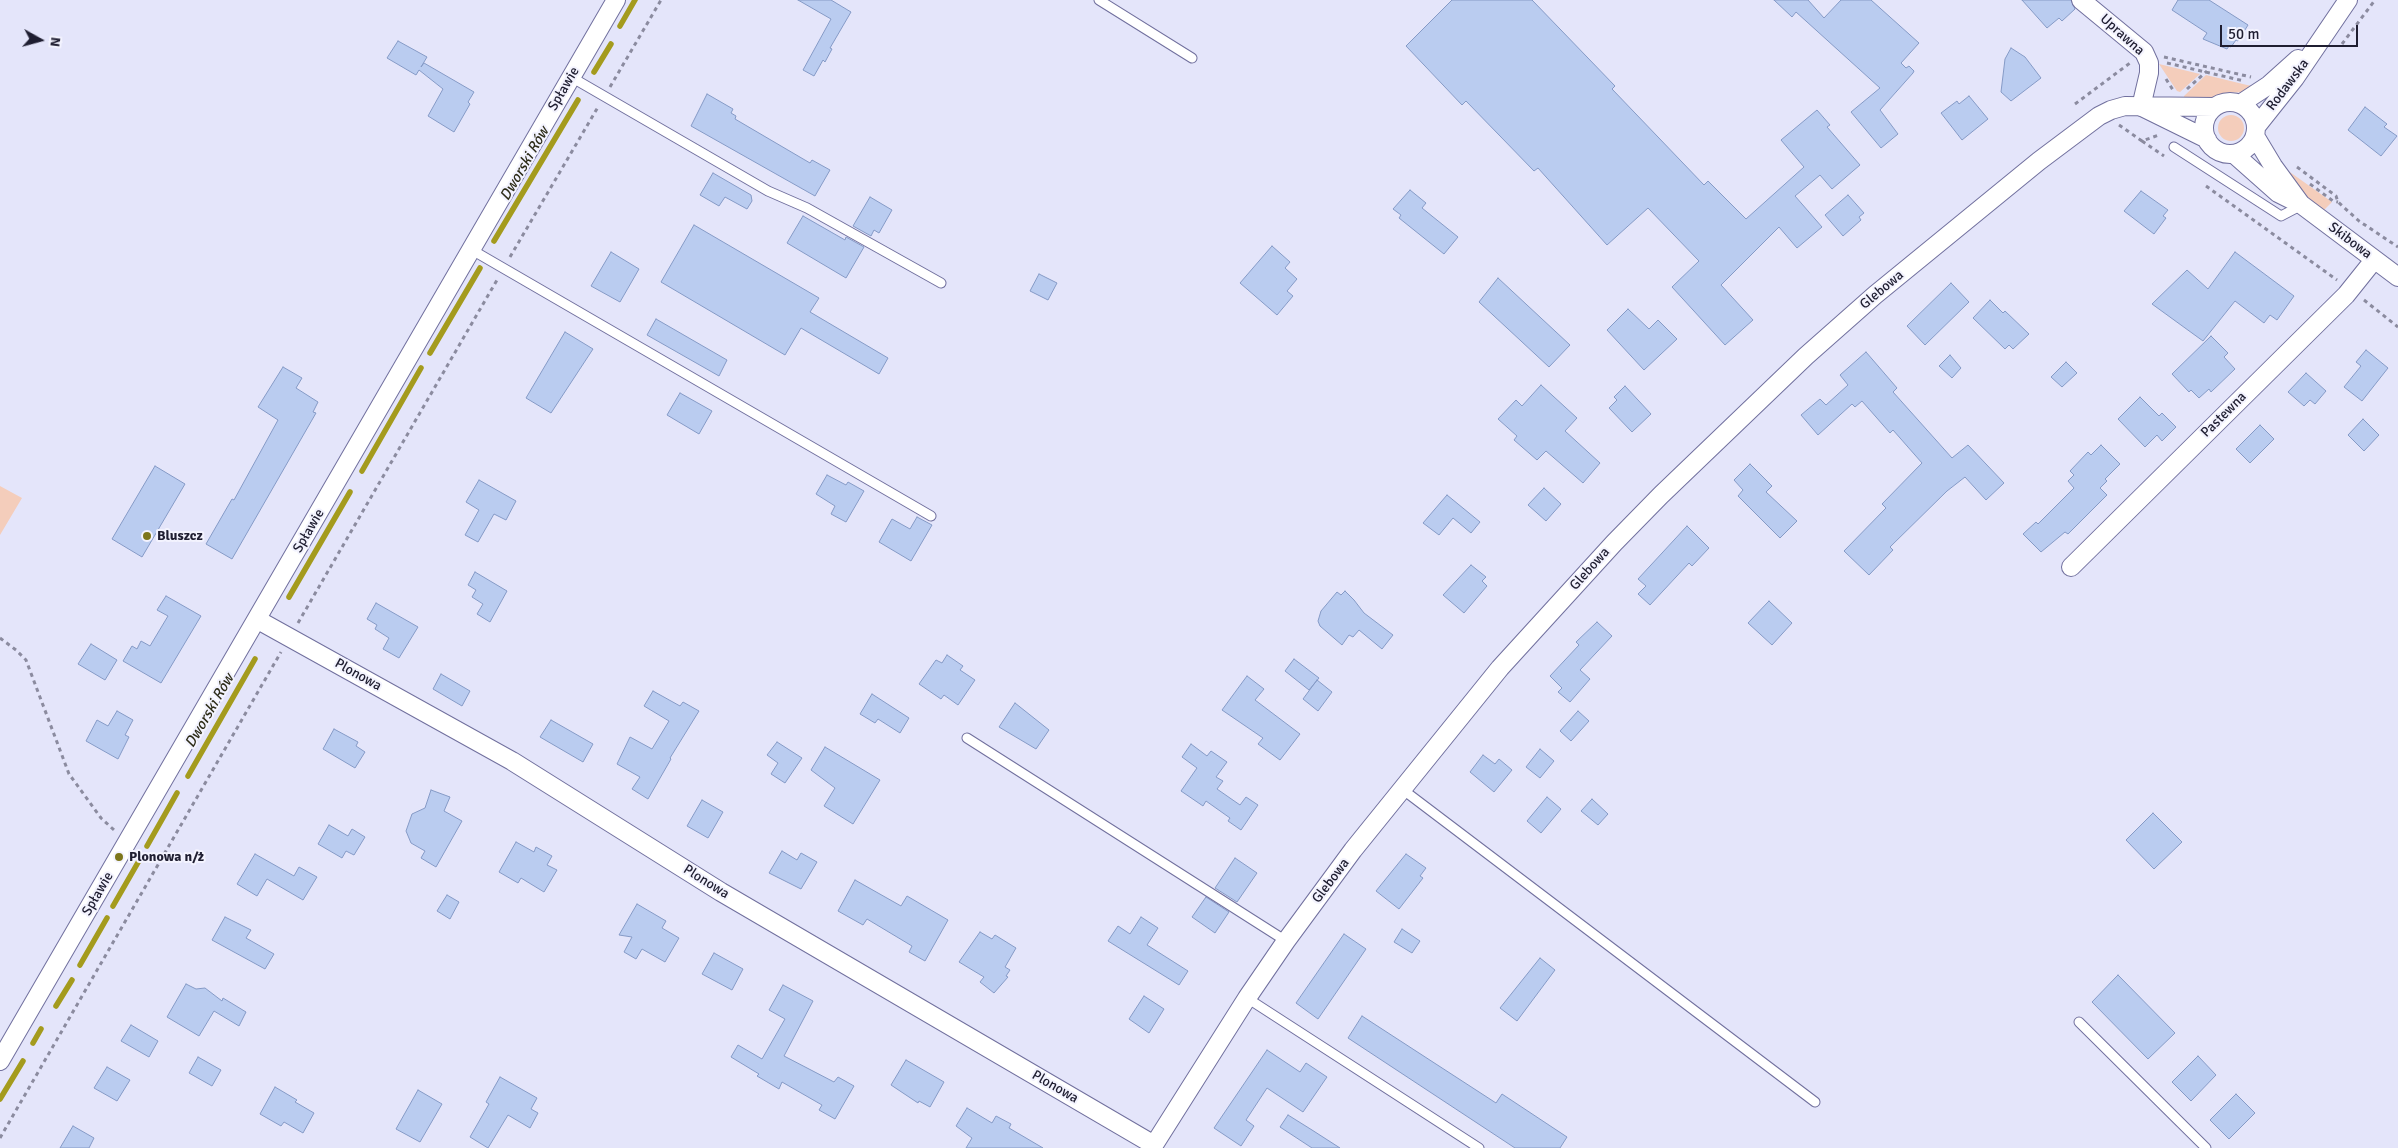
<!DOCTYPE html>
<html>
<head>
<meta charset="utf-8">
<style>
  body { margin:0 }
  #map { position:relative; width:2398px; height:1148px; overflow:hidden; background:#e4e5fa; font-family:Signika,sans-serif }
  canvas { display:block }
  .north { position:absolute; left:15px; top:15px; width:50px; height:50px; -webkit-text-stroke:4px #f3f3fe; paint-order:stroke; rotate:97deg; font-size:14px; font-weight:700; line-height:20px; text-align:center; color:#1f1e31 }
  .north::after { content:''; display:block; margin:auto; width:18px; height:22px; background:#1f1e31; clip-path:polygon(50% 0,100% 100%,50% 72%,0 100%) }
  .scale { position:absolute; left:2220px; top:25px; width:138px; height:22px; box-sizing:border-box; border:2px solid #1f1e31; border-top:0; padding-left:6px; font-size:15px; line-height:18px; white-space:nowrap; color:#1f1e31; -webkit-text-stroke:4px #f3f3fe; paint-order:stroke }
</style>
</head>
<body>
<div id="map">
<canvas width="2398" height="1148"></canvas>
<div class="north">N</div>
<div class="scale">50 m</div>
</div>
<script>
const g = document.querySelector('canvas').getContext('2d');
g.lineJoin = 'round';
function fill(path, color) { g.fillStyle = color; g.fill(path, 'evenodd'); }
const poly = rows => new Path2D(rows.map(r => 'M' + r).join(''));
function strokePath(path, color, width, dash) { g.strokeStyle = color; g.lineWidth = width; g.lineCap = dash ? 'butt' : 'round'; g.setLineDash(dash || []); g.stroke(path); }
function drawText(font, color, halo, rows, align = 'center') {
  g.font = font + ' Signika,sans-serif'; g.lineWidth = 4; g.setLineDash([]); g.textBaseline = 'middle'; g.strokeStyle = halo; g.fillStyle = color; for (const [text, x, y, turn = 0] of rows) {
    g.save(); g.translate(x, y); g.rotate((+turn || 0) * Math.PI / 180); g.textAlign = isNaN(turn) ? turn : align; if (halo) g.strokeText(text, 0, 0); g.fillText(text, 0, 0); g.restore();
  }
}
fill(poly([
  [2159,64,2200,74,2180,92,2177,91],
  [2206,75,2247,85,2253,86,2247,92,2224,93,2208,100,2183,102,2184,96],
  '2218 128a13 13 0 1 1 26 0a13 13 0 1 1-26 0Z',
  [2287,170,2332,202,2323,211,2301,194],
  [0,486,22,498,0,535]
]), '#f4cdbb');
strokePath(poly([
  [620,26,635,0],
  [594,72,611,44],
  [494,241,578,100],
  [430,353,480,268],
  [362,471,421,368],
  [289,597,350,492],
  [188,776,255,659],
  [147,846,177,793],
  [113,906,140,859],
  [80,965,107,918],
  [56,1006,72,980],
  [33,1043,41,1029],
  [0,1099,23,1061]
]), '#a49b1d', 5.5);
const building = poly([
  [798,0,831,0,851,12,830,48,832,49,825,62,823,60,814,76,803,70,831,19,798,0],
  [1452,0,1532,0,1615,86,1612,89,1704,185,1708,181,1746,219,1804,167,1781,140,1817,110,1830,125,1827,127,1860,165,1832,189,1820,175,1795,196,1822,227,1797,248,1779,227,1721,285,1753,320,1725,345,1672,287,1699,261,1648,208,1607,245,1538,168,1534,171,1466,101,1462,105,1406,46,1452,0],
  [1774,0,1808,0,1824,18,1841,0,1871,0,1919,43,1901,63,1906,68,1909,66,1914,71,1913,73,1880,110,1898,134,1881,148,1851,112,1880,88,1796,12,1792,17,1774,0],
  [2022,0,2071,0,2075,9,2062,21,2059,18,2047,28,2022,0],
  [2178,0,2209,0,2248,25,2238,41,2236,40,2231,47,2229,46,2227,49,2203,39,2207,33,2172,10,2178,0],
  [398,41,427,57,421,67,424,63,474,92,468,102,470,104,454,132,428,116,443,89,419,70,416,75,387,58,398,41],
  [2011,48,2025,57,2041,78,2011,101,2001,92,2005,59,2011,48],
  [707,94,733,109,731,113,736,116,735,119,810,163,812,160,830,170,815,196,691,126,707,94],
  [1969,96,1988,119,1962,140,1941,113,1957,101,1959,104,1969,96],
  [2365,107,2387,124,2384,127,2397,136,2381,156,2348,130,2365,107],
  [713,173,751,195,752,201,747,209,725,197,719,206,700,195,713,173],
  [1410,190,1426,203,1422,208,1458,237,1444,254,1399,218,1401,215,1393,209,1410,190],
  [2141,191,2168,210,2163,216,2166,218,2154,234,2124,211,2141,191],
  [1848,195,1864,213,1859,217,1861,220,1843,236,1825,215,1848,195],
  [870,197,892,210,879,233,874,230,871,236,853,226,870,197],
  [803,216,845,240,846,237,864,247,846,278,787,243,803,216],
  [694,225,819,298,810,312,888,358,879,374,801,328,785,355,661,282,694,225],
  [1272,246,1290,262,1285,268,1297,279,1287,291,1293,296,1277,315,1240,283,1272,246],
  [611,252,639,269,620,302,591,286,611,252],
  [2235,252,2294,296,2277,320,2270,315,2264,323,2235,301,2203,341,2152,304,2187,270,2208,289,2235,252],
  [1039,274,1057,283,1048,300,1030,291,1039,274],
  [1498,278,1570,345,1549,367,1479,302,1498,278],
  [1951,283,1969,302,1925,345,1907,326,1951,283],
  [1990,300,2003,313,2005,311,2029,334,2013,349,2009,345,2005,349,1973,318,1990,300],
  [1628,309,1649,329,1658,320,1677,339,1644,370,1607,330,1628,309],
  [656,319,727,360,719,376,647,335,656,319],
  [565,332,593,349,551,413,526,398,565,332],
  [2211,336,2228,353,2224,357,2235,369,2211,392,2209,389,2199,398,2191,390,2189,392,2172,374,2211,336],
  [2366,350,2388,368,2362,401,2344,387,2361,366,2356,362,2366,350],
  [1866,352,1897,388,1893,392,1952,458,1968,445,2004,483,1986,500,1965,477,1947,491,1890,547,1893,550,1869,575,1844,551,1886,508,1882,504,1922,463,1893,430,1890,433,1862,401,1855,407,1852,404,1818,435,1801,415,1820,399,1826,405,1848,385,1840,375,1866,352],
  [1950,355,1961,368,1952,378,1939,366,1950,355],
  [2066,362,2077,373,2062,387,2051,377,2066,362],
  [283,367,302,378,296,388,318,402,313,412,316,413,232,559,206,544,232,499,234,500,278,420,258,407,283,367],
  [2306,373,2326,391,2315,404,2310,400,2304,406,2288,392,2306,373],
  [1541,385,1577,418,1565,431,1600,463,1583,483,1546,451,1537,460,1514,440,1517,436,1498,419,1516,400,1522,406,1541,385],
  [1625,386,1651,414,1632,432,1609,408,1617,400,1614,397,1625,386],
  [680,393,712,411,699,434,667,415,680,393],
  [2140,397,2159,416,2162,413,2176,427,2162,441,2157,435,2145,447,2118,419,2140,397],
  [2363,419,2379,435,2364,451,2348,435,2363,419],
  [2260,425,2274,439,2250,463,2236,449,2260,425],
  [2101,445,2120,464,2105,479,2107,481,2100,488,2107,495,2068,534,2065,532,2041,552,2023,534,2036,522,2038,524,2074,488,2068,481,2074,475,2070,471,2088,452,2091,455,2101,445],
  [1750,464,1772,486,1766,492,1797,521,1780,538,1738,496,1743,490,1734,480,1750,464],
  [155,466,185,484,142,557,112,539,155,466],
  [827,475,846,485,848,482,864,491,846,522,831,514,835,506,816,494,827,475],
  [479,480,516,501,506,520,494,514,478,542,465,535,479,510,466,502,479,480],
  [1544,488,1561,504,1546,521,1528,505,1544,488],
  [1447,495,1480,522,1471,533,1453,518,1439,535,1423,523,1447,495],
  [917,517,932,525,911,561,879,542,892,519,910,529,917,517],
  [1687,526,1709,548,1692,566,1689,563,1650,605,1638,594,1646,586,1638,579,1687,526],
  [1471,565,1486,577,1482,581,1487,586,1464,613,1443,595,1471,565],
  [475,572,507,591,490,622,477,614,483,604,472,597,476,590,468,585,475,572],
  [1345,591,1354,600,1364,613,1393,635,1382,649,1359,630,1353,637,1349,635,1342,645,1320,626,1318,621,1321,611,1337,592,1341,595,1345,591],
  [166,596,201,616,161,683,123,661,132,646,137,649,141,641,150,646,168,616,157,610,166,596],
  [1769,601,1792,623,1772,645,1748,623,1769,601],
  [376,603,418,627,399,658,383,649,389,638,375,629,377,625,367,619,376,603],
  [1597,622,1612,636,1580,670,1590,679,1570,702,1558,692,1562,688,1550,676,1579,645,1576,642,1597,622],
  [91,644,117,660,105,680,78,664,91,644],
  [947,655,963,666,960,670,975,680,958,705,944,695,941,699,919,684,936,660,942,663,947,655],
  [1294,659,1319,678,1309,690,1285,671,1294,659],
  [441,674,470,691,462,706,433,689,441,674],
  [1247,676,1264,689,1255,700,1300,734,1280,760,1258,744,1263,738,1222,710,1247,676],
  [1317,680,1332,692,1318,711,1303,699,1317,680],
  [653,691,680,706,683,702,699,711,670,758,671,759,648,799,632,789,640,777,617,764,630,737,652,749,669,721,644,706,653,691],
  [872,694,909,718,900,733,878,719,875,723,860,714,872,694],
  [1015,703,1049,730,1036,749,999,727,1015,703],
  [117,711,133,720,125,735,129,737,118,759,86,741,97,720,108,726,117,711],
  [1578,711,1589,721,1571,741,1560,731,1578,711],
  [551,720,593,744,583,762,540,737,551,720],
  [334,729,358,742,356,746,365,752,355,768,323,749,334,729],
  [777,742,802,758,785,783,771,774,778,763,767,755,777,742],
  [1191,744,1207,756,1211,751,1227,762,1216,777,1223,781,1217,789,1240,805,1246,797,1258,805,1241,830,1228,821,1230,818,1206,801,1203,806,1181,791,1197,768,1182,757,1191,744],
  [825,747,880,780,853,824,824,806,835,788,811,770,825,747],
  [1540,749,1554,761,1540,778,1526,767,1540,749],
  [1483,755,1495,764,1499,759,1512,770,1494,792,1470,772,1483,755],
  [431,790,450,797,444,811,462,821,436,867,421,858,425,851,411,843,406,831,412,814,425,808,431,790],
  [1547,797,1561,809,1541,833,1527,821,1547,797],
  [1592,799,1608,814,1598,825,1581,811,1592,799],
  [702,800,723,812,708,838,687,826,702,800],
  [2153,813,2182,842,2154,869,2126,840,2153,813],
  [329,825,348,836,352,829,365,837,354,855,346,851,342,858,318,844,329,825],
  [516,842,534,852,536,847,552,856,547,865,557,870,544,892,521,878,518,883,499,872,516,842],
  [782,851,797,860,801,853,817,862,801,889,769,873,782,851],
  [255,854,294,876,299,867,317,877,303,900,267,879,257,896,237,884,255,854],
  [1406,854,1426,868,1420,876,1423,878,1399,909,1376,891,1406,854],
  [1235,858,1257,873,1237,902,1215,888,1235,858],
  [855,880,901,906,907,896,948,920,925,961,909,952,912,946,867,919,863,925,838,911,855,880],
  [447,895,459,902,450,919,437,911,447,895],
  [1206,897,1229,912,1215,933,1192,917,1206,897],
  [637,904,666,921,662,928,679,938,665,962,642,949,636,959,624,952,632,937,619,935,637,904],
  [225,917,251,930,246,938,274,954,265,969,212,940,225,917],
  [1141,917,1158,928,1147,945,1188,971,1179,985,1108,941,1118,926,1130,934,1141,917],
  [1402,929,1420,941,1412,953,1394,942,1402,929],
  [980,932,992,939,995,935,1016,948,1005,967,1010,970,1006,976,1008,977,994,993,980,982,984,977,959,962,980,932],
  [1344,934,1366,949,1318,1019,1296,1003,1344,934],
  [714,953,743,969,732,990,702,974,714,953],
  [1540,958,1555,970,1517,1021,1500,1008,1540,958],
  [2118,975,2175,1033,2148,1059,2092,1002,2118,975],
  [186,984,196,989,205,988,222,1001,223,998,246,1012,239,1026,214,1011,199,1036,167,1017,186,984],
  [783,985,813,1001,784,1056,834,1082,838,1077,854,1086,835,1119,819,1110,822,1105,782,1082,779,1089,757,1076,759,1074,731,1057,738,1045,762,1059,785,1019,769,1010,783,985],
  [1144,996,1164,1009,1149,1033,1129,1019,1144,996],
  [1362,1016,1496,1103,1502,1094,1567,1137,1560,1148,1515,1148,1348,1038,1362,1016],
  [131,1025,158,1041,149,1057,121,1041,131,1025],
  [1267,1050,1300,1072,1306,1063,1327,1077,1303,1112,1267,1088,1246,1120,1254,1126,1241,1146,1214,1128,1267,1050],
  [2198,1056,2216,1075,2191,1101,2172,1082,2198,1056],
  [198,1057,221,1070,212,1086,189,1073,198,1057],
  [906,1060,944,1082,930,1107,919,1101,918,1103,891,1085,906,1060],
  [107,1067,130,1080,117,1101,94,1088,107,1067],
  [500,1077,537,1098,531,1109,538,1113,530,1128,508,1115,488,1148,470,1137,489,1104,486,1102,500,1077],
  [275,1087,297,1100,295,1102,314,1113,303,1133,284,1122,281,1126,260,1114,275,1087],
  [418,1090,442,1104,420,1142,396,1129,418,1090],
  [2236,1094,2255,1113,2229,1139,2210,1120,2236,1094],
  [967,1108,992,1123,996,1116,1011,1124,1009,1128,1043,1148,966,1148,972,1138,956,1126,967,1108],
  [1288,1115,1312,1130,1340,1148,1312,1148,1280,1127,1288,1115],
  [73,1126,94,1138,89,1148,60,1148,73,1126]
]);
fill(building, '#baccf0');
strokePath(building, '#859ac6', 1);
const lane = poly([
  [1099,0,1192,58],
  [571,77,768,191,807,208,941,283],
  [2174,147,2281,216,2302,205],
  [472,250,931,516],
  [967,738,1286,941],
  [1402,789,1815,1102],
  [1247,998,1479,1148],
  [2079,1022,2206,1148]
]);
const street = poly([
  [2081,0,2144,52,2149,63,2149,73,2141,107],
  '2204 128a26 26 0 1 1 52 0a26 26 0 1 1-52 0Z',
  [2240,104,2269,85,2298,59],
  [2144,108,2207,139],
  [2256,127,2295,78,2348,0],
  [2255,136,2273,166,2300,203],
  [2234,154,2278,193,2302,205,2398,277],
  [2071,567,2346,295,2374,260],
  [258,620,512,761,721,892,1154,1145],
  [0,1061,616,0],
  [1152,1148,1247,998,1286,941,1353,850,1500,668,1614,543,1661,495,1806,356,1875,295,2039,161,2099,116,2111,110,2125,106,2214,107]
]);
strokePath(lane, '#71709e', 11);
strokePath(street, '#71709e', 20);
strokePath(poly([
  [2342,44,2375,0],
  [2164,57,2251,77],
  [2167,63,2244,81],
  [2166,79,2173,90],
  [610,87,661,0],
  [2187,89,2207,71],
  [2075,104,2130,63],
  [2119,125,2142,141,2159,135],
  [2142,141,2164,156],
  [2297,167,2336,196,2338,202,2359,221,2398,247],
  [2310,184,2333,201,2338,202],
  [2206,186,2337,280],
  [510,257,598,107],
  [2364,300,2398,327],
  [298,623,497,280],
  [0,638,16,650,26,660,69,774,101,818,114,830],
  [0,1138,281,652]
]), '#8b8b9f', 3, [4, 4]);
strokePath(lane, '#fff', 9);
strokePath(street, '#fff', 18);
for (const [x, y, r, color] of [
  [147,536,5,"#7d761b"],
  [119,857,5,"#7d761b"]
]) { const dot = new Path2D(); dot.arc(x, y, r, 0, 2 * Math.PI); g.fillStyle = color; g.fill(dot); strokePath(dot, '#f3f3fe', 2); }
drawText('14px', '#1f1e31', '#f3f3fe', [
  ["Uprawna",2122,35,42],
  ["Rodawska",2288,85,-53],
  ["Spławie",564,89,-60],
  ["Skibowa",2350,241,37],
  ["Glebowa",1882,290,-40],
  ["Pastewna",2224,415,-45],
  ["Spławie",309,531,-60],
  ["Glebowa",1590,569,-48],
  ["Plonowa",358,675,29],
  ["Glebowa",1331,881,-53],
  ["Plonowa",706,882,32],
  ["Spławie",98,894,-60],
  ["Plonowa",1055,1087,30]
]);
drawText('bold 14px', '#1f1e31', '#f3f3fe', [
  ["Bluszcz",157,536],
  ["Plonowa n/ż",129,857]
], 'left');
drawText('italic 15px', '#2d2c18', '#f3f3fe', [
  ["Dworski Rów",525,164,-60],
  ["Dworski Rów",210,711,-60]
]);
</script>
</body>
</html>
